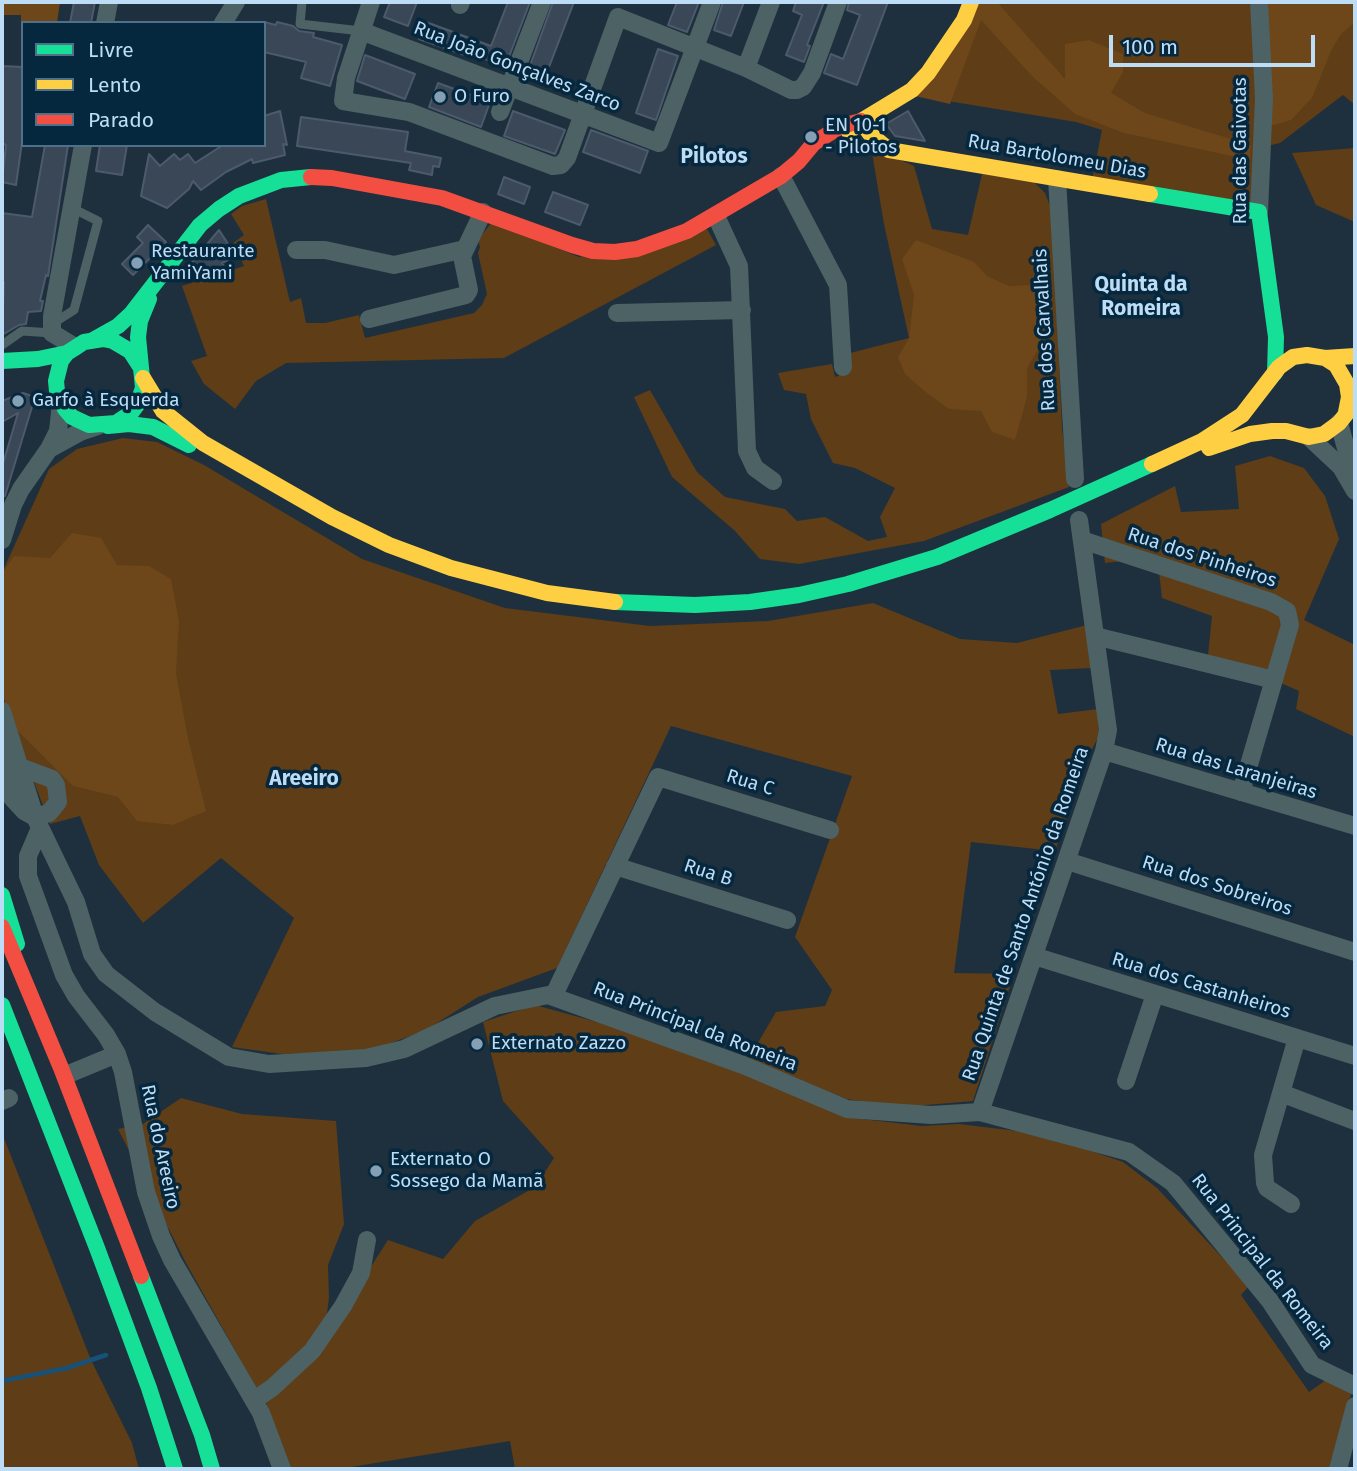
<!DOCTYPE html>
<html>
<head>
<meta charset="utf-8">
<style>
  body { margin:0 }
  #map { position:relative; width:1357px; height:1471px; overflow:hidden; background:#1e303d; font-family:"Fira Sans",sans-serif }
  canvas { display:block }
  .frame { position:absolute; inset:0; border:4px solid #bddcf6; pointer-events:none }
  .legend { position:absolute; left:21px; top:21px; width:245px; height:126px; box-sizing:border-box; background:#05283f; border:2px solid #4f7088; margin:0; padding:9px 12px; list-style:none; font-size:21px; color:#bddcf6 }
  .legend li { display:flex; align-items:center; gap:14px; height:35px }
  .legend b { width:35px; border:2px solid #4f7088 }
  .scale { position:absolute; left:1109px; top:35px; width:206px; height:32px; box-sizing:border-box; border:4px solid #bddcf6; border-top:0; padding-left:9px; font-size:21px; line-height:24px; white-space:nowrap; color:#bddcf6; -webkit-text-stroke:5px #05283f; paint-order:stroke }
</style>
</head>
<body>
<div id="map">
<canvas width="1357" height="1471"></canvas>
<div class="frame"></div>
<ul class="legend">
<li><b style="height:9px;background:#16e098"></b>Livre</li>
<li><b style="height:9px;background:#ffcf43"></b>Lento</li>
<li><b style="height:9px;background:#f24e42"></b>Parado</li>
</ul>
<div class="scale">100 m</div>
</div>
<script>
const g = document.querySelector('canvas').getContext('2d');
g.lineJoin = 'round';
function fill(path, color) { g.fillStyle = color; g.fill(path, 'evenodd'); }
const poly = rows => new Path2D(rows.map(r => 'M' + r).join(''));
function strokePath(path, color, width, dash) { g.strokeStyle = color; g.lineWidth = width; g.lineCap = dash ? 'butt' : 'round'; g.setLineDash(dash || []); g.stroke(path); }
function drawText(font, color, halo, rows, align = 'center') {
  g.font = font + ' "Fira Sans",sans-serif'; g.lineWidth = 7; g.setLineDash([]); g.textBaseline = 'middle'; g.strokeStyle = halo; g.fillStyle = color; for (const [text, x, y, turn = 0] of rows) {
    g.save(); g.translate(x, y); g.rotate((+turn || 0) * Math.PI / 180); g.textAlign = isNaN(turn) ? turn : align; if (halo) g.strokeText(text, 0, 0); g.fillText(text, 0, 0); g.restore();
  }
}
fill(poly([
  [978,2,1253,2,1257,43,1253,204,1092,180,1102,130,1076,122,911,95],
  [1355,2,1355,105,1343,95,1280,143,1267,146,1267,25],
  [871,147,914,166,932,229,968,235,982,174,1032,180,1045,193,1052,211,1062,428,1069,487,924,541,799,564,760,559,734,530,672,477,634,397,650,390,697,472,725,497,785,509,797,521,825,517,868,541,887,537,880,517,895,488,855,468,833,463,811,419,806,394,784,390,778,373,832,364,835,377,851,371,850,353,909,338,884,224],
  [1355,148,1355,222,1316,205,1292,153],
  [266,199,290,302,301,298,306,323,325,323,359,315,365,338,474,313,482,305,487,294,478,253,480,247,478,240,492,222,579,257,707,229,716,245,504,358,286,363,256,381,235,409,204,384,191,361,207,356,182,286,244,266,233,243,244,235,231,214,242,206],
  [123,438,157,442,204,465,362,559,505,608,650,626,768,621,873,603,960,639,1017,643,1087,625,1092,668,1050,670,1058,714,1098,709,1099,736,1085,762,1055,851,971,842,954,973,1014,974,973,1101,902,1107,847,1099,748,1060,776,1012,825,1006,832,990,795,937,852,776,671,726,557,968,478,997,426,1030,367,1052,282,1054,232,1047,294,918,221,858,143,923,99,865,80,816,50,824,7,711,2,689,2,573,49,469,77,449],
  [1270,456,1304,468,1325,496,1339,539,1304,620,1355,645,1355,737,1296,709,1299,691,1274,680,1207,665,1212,616,1162,598,1159,571,1141,559,1105,563,1101,524,1175,486,1181,512,1239,509,1235,466],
  [535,1005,655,1038,853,1118,922,1126,959,1124,1042,1134,1123,1162,1157,1188,1249,1286,1241,1295,1309,1392,1326,1380,1351,1394,1329,1469,515,1469,510,1441,339,1469,289,1469,265,1399,318,1349,388,1240,443,1259,475,1221,535,1187,554,1158,503,1101,483,1022],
  [181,1098,242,1114,336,1121,344,1224,328,1265,329,1297,326,1322,289,1366,259,1393,186,1263,118,1129,143,1124],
  [2,1122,2,1133,91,1360,132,1443,139,1469,2,1469]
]), '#5e3d17');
fill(poly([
  [2,2,60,2,57,23,23,23,21,51,21,15,2,15],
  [978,2,997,2,1065,79,1065,44,1089,40,1123,54,1123,72,1111,93,1145,113,1251,145,1250,160,1124,133,1075,114,1032,76,981,20,950,104,911,95],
  [1264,2,1355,2,1355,22,1341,34,1331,51,1312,98,1291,120,1267,127],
  [916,240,974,262,987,276,1009,286,1032,285,1045,306,1045,338,1027,368,1027,397,1015,440,992,432,981,411,949,409,927,393,905,374,898,357,909,338,914,295,902,259],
  [72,533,101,538,117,565,149,566,171,579,179,621,176,673,188,738,206,811,173,825,137,821,118,797,73,786,13,726,7,711,2,689,2,574,14,556,50,558]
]), '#6d4619');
strokePath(poly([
  [2,1381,67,1368,106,1355]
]), '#175178', 4.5);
const building = poly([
  [74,2,95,2,91,23,70,23,74,2],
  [390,2,417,2,408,26,384,17,390,2],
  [508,2,530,2,505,67,475,55,473,58,419,39,426,22,491,46,508,2],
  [553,2,574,2,544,80,527,74,553,2],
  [677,2,699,2,687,32,668,25,677,2],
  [723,2,744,2,731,36,714,30,723,2],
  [796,2,824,2,807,45,810,46,804,62,786,55,802,15,793,11,796,2],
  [849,2,888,2,857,85,824,73,831,54,843,59,860,15,847,10,849,2],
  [264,22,276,25,277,22,293,26,299,31,314,33,313,37,342,45,330,86,301,78,306,62,264,52,264,22],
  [658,49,678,56,656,120,636,113,658,49],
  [365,55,415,74,405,99,357,81,365,55],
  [2,66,23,67,23,135,16,185,2,182,6,145,2,143,2,66],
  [438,83,490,102,481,127,429,107,438,83],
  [280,111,287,145,283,144,285,155,253,163,252,159,226,172,201,190,193,181,189,189,167,208,141,196,149,154,160,166,174,154,180,160,188,154,195,163,223,145,264,145,264,116,280,111],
  [513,111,565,130,555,154,504,136,513,111],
  [908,111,925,141,895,136,886,124,908,111],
  [301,117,408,132,405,151,441,158,439,167,433,166,432,175,409,170,411,163,297,146,301,117],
  [591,130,648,151,640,173,583,152,591,130],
  [45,145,68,145,48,276,46,275,40,301,43,301,41,311,28,312,26,324,19,325,2,335,4,282,2,282,2,213,32,217,45,145],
  [100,145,127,145,122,175,96,171,100,145],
  [504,177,530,187,524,204,498,194,504,177],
  [553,192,588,205,580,225,545,212,553,192],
  [148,225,166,242,133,275,122,264,143,243,137,237,148,225],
  [219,230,236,256,222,263,224,267,201,274,192,262,219,230],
  [23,393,35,397,5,496,2,497,2,467,18,413,2,422,2,401,23,393]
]);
fill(building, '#3a4757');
strokePath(building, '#4c5a6b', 2);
strokePath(poly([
  [302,2,300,24,361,31],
  [52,324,74,310,98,221,72,208],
  [2,345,22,331,52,333]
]), '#4c6265', 9);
strokePath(poly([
  [371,2,346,78,343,101,409,112,553,166,561,165,567,158,618,17,746,68,791,90,797,90,803,87,812,73,838,2],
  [460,5,461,2],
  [105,23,109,2],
  [223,23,236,2],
  [361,31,659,143,712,2],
  [746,68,771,2],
  [500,112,542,2],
  [781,176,838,285,843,367],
  [1057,179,1075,479],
  [1259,212,1264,98,1259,2],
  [716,216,739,266,747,451,755,468,773,481],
  [296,250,325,250,394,265,465,249],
  [617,313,742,310],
  [369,319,466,295,469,290,462,256,483,212],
  [75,347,52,333,52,316,83,145],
  [1339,423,1354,477],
  [1309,437,1341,467,1355,491],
  [49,449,80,432,98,426],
  [2,540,13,505,21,489,49,449,58,431,61,403],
  [1082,540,1271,602,1287,611,1290,625,1241,792],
  [1095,636,1274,680],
  [2,711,35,817,76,902,92,954,106,974,155,1012,229,1057,269,1064,366,1058,404,1049,495,1006,548,995,743,1065,847,1109,931,1115,980,1112,1129,1152,1173,1183,1270,1301,1312,1365,1355,1386],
  [7,740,5,770,12,798,24,811,35,817,49,813,58,802,56,785,52,779,20,767],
  [1104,751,1355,826],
  [40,828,28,856,28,876,64,975,76,996,106,1035,117,1054,123,1072,146,1192,161,1236,172,1260,261,1413,282,1469],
  [1067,861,1355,952],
  [615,866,787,920],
  [1034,956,1355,1056],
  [553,997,658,777,830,830],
  [71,1073,117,1054],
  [1126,1081,1155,994],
  [1281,1093,1355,1121],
  [2,1101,9,1098],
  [980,1112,1104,751,1108,730,1079,520],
  [1291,1204,1267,1188,1265,1183,1263,1155,1297,1038],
  [254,1400,272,1388,312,1351,343,1306,361,1273,367,1240],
  [1338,1469,1355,1406]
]), '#4c6265', 18);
strokePath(poly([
  [1150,194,1259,212,1276,337,1275,373],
  [93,340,118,326,131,314,200,225,219,209,239,196,281,180,311,177],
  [2,361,38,359,67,353],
  [141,368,130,351,113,341,103,339,84,342,67,353,61,361,56,381,57,391,65,409,72,417,89,425,116,423,131,413,137,405,143,388,138,337,140,321,149,299],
  [108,426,129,424,153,427,189,445],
  [615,602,695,605,750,602,799,595,848,584,937,557,1050,510,1152,464],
  [2,895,17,944],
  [2,1005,97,1248,149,1388,175,1469],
  [141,1276,202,1435,212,1469]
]), '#16e098', 16);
strokePath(poly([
  [861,121,871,135,889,150,1150,194],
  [849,132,861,121,912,90,928,73,964,20,971,2],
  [1325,358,1336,365,1347,384,1349,397,1346,412],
  [143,378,163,411,203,443,332,517,389,545,451,568,547,593,615,602],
  [1209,448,1250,434,1272,431,1286,431,1309,437,1324,434,1339,423,1355,403],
  [1152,464,1202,441,1242,415,1279,367,1293,357,1307,355,1325,358,1355,356]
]), '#ffcf43', 16);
strokePath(poly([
  [311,177,332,178,442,198,572,245,593,251,615,252,637,249,687,231,781,176,799,161,814,143,841,126,861,121],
  [2,927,61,1068,141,1276]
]), '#f24e42', 16);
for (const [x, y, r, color] of [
  [440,97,7,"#85a0b5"],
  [811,137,7,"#85a0b5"],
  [137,263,7,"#85a0b5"],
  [18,401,7,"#85a0b5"],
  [477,1044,7,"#85a0b5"],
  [376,1171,7,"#85a0b5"]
]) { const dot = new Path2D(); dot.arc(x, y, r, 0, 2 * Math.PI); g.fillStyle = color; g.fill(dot); strokePath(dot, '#05283f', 2.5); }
drawText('19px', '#bddcf6', '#05283f', [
  ["Rua João Gonçalves Zarco",517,67,21],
  ["Rua das Gaivotas",1241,151,-90],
  ["Rua Bartolomeu Dias",1057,157,10],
  ["Rua dos Carvalhais",1045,330,-93],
  ["Rua dos Pinheiros",1202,558,18],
  ["Rua das Laranjeiras",1236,769,17],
  ["Rua C",750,783,17],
  ["Rua B",708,873,18],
  ["Rua dos Sobreiros",1217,886,18],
  ["Rua Quinta de Santo António da Romeira",1026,914,-71],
  ["Rua dos Castanheiros",1201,986,17],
  ["Rua Principal da Romeira",695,1027,21],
  ["Rua do Areeiro",160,1147,78],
  ["Rua Principal da Romeira",1262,1262,52]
]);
drawText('19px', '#bddcf6', '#05283f', [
  ["O Furo",454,97],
  ["EN 10-1",825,126],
  ["- Pilotos",825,148],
  ["Restaurante",151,252],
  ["YamiYami",151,274],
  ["Garfo à Esquerda",32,401],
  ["Externato Zazzo",491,1044],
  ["Externato O",390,1160],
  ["Sossego da Mamã",390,1182]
], 'left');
drawText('bold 21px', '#bddcf6', '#05283f', [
  ["Pilotos",714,157],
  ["Quinta da",1141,285],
  ["Romeira",1141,309],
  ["Areeiro",304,779]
]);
</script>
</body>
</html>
